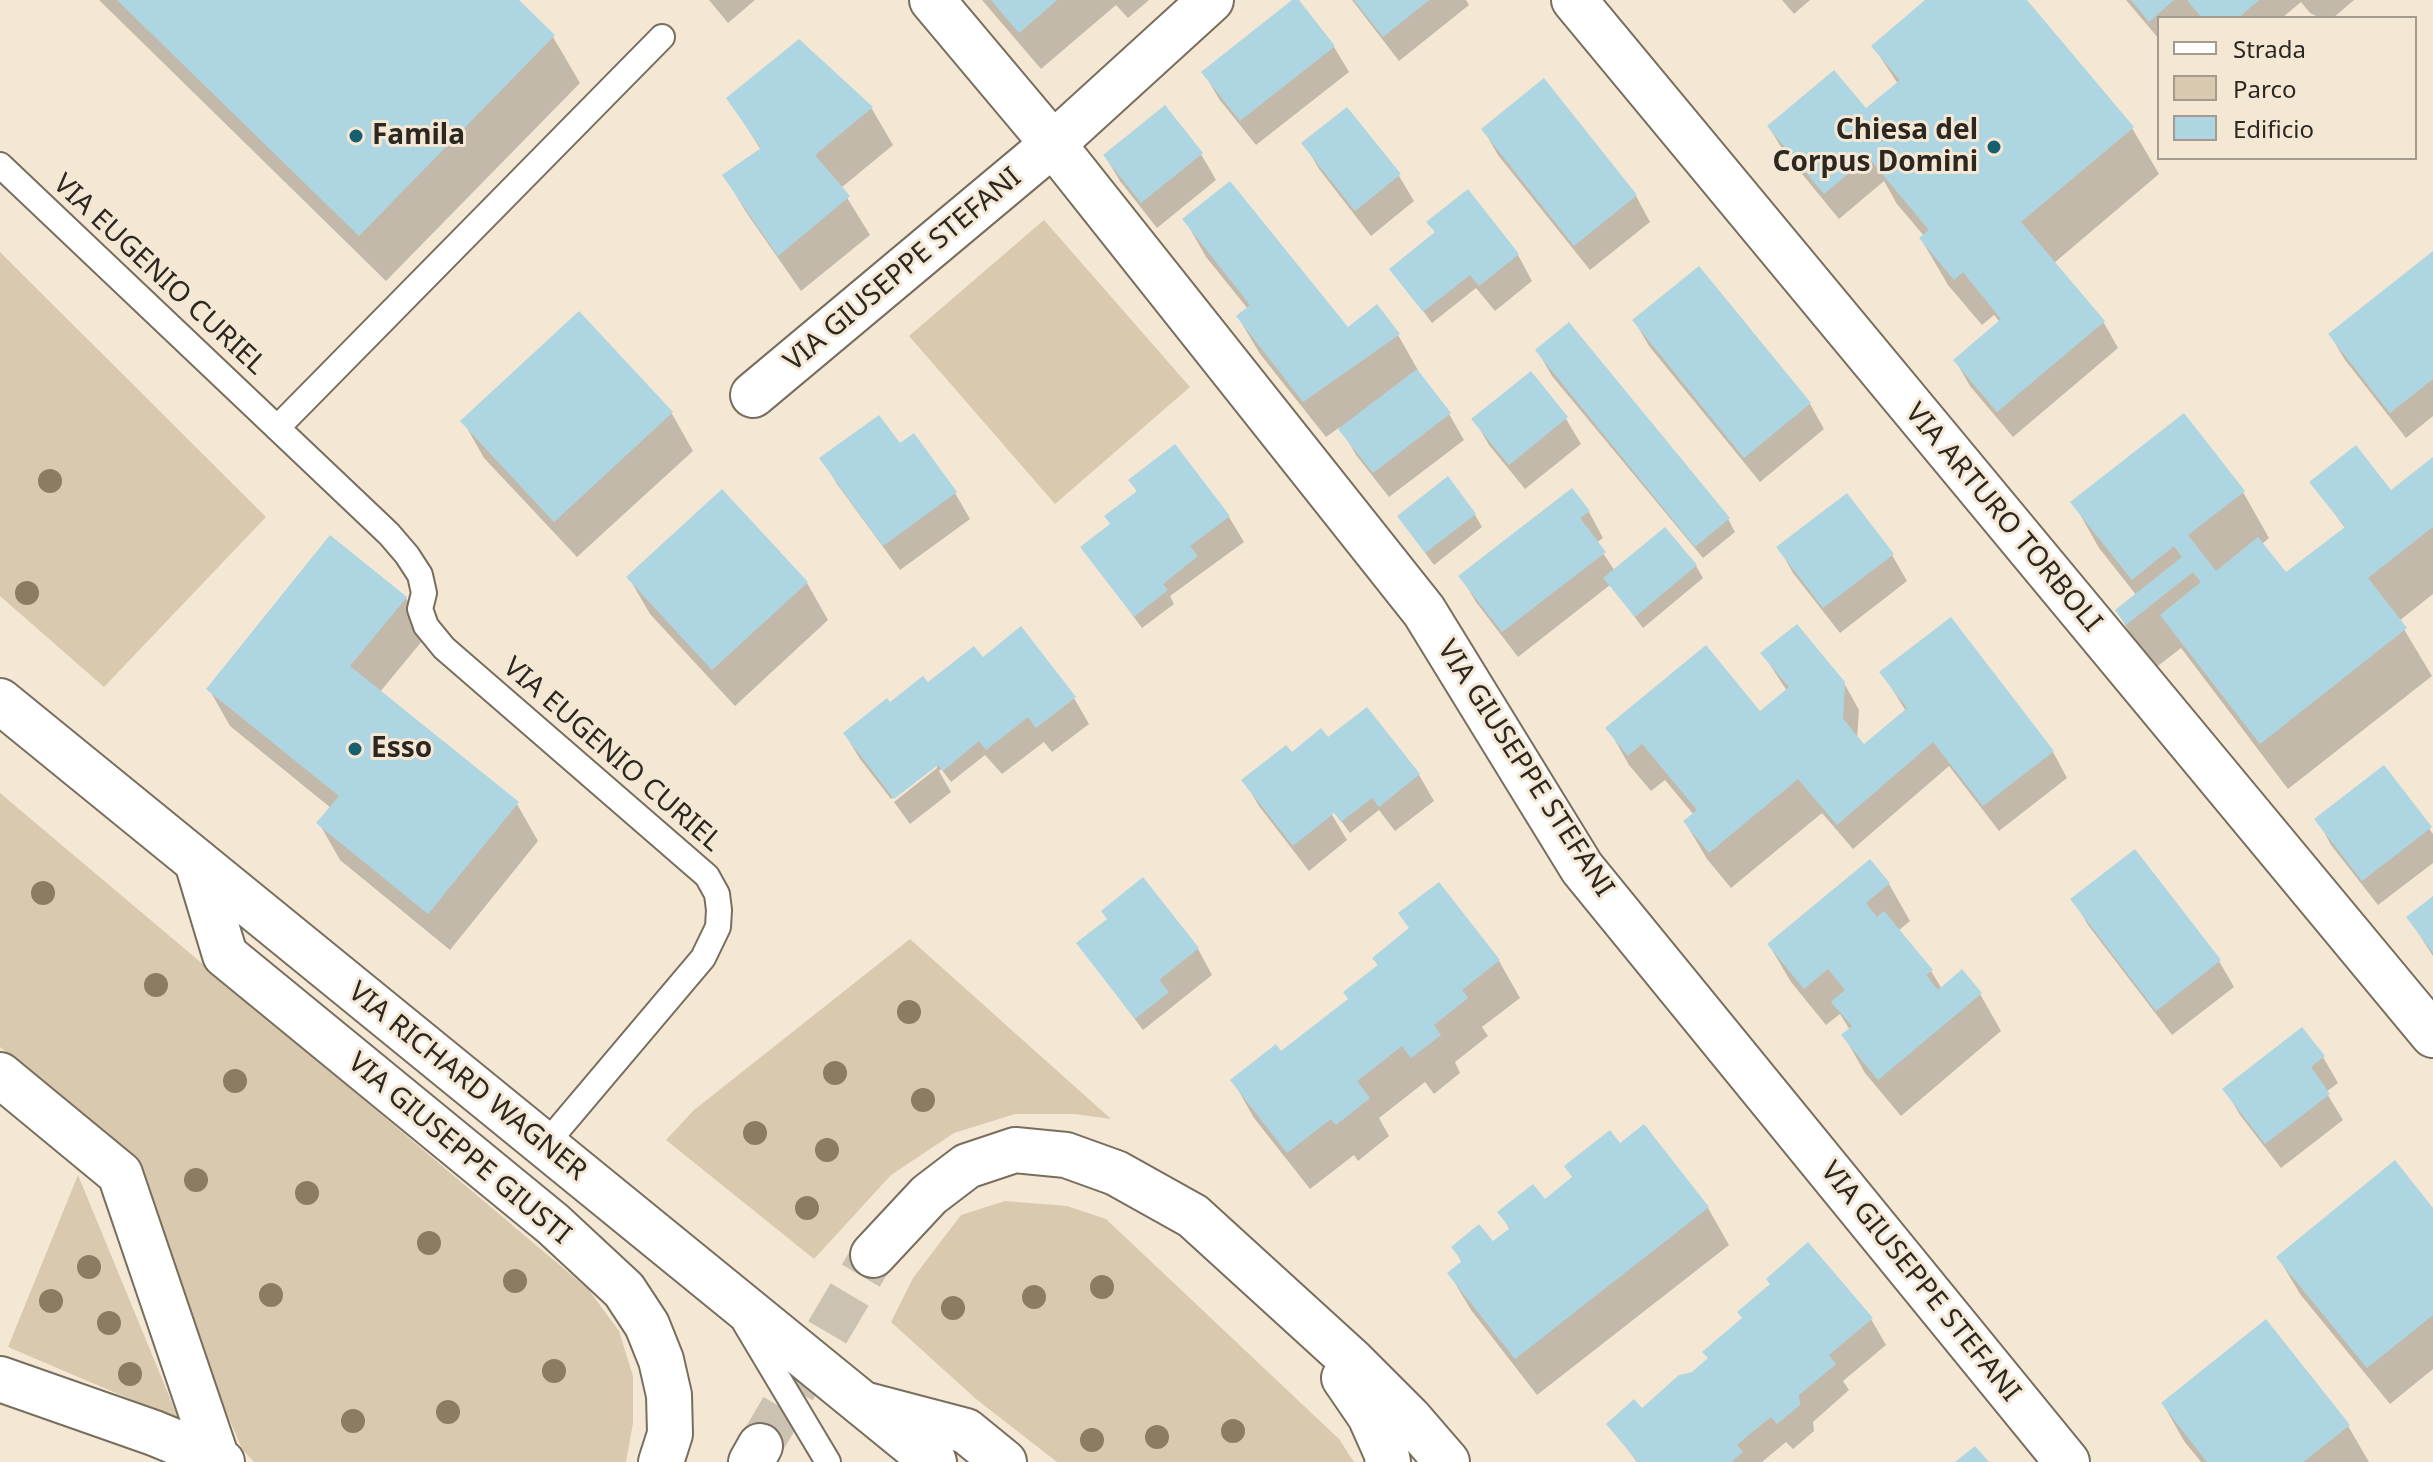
<!DOCTYPE html>
<html>
<head>
<meta charset="utf-8">
<style>
  body { margin:0 }
  #map { position:relative; width:2433px; height:1462px; overflow:hidden; background:#f4e8d5; font-family:"Noto Sans",sans-serif }
  canvas { display:block }
  .legend { position:absolute; left:2157px; top:16px; width:260px; height:144px; box-sizing:border-box; background:#f4e8d5; border:2px solid #a49b8d; margin:0; padding:10px 14px; list-style:none; font-size:24px; color:#2c2821 }
  .legend li { display:flex; align-items:center; gap:16px; height:40px }
  .legend b { width:40px; border:2px solid #a49b8d }
</style>
</head>
<body>
<div id="map">
<canvas width="2433" height="1462"></canvas>
<ul class="legend">
<li><b style="height:10px;background:#fff"></b>Strada</li>
<li><b style="height:22px;background:#d9c9ae"></b>Parco</li>
<li><b style="height:22px;background:#aed6e2"></b>Edificio</li>
</ul>
</div>
<script>
const g = document.querySelector('canvas').getContext('2d');
g.lineJoin = 'round';
function fill(path, color) { g.fillStyle = color; g.fill(path, 'evenodd'); }
const poly = rows => new Path2D(rows.map(r => 'M' + r).join(''));
function strokePath(path, color, width, dash) { g.strokeStyle = color; g.lineWidth = width; g.lineCap = dash ? 'butt' : 'round'; g.setLineDash(dash || []); g.stroke(path); }
function drawText(font, color, halo, rows, align = 'center') {
  g.font = font + ' "Noto Sans",sans-serif'; g.lineWidth = 6; g.setLineDash([]); g.textBaseline = 'middle'; g.strokeStyle = halo; g.fillStyle = color; for (const [text, x, y, turn = 0] of rows) {
    g.save(); g.translate(x, y); g.rotate((+turn || 0) * Math.PI / 180); g.textAlign = isNaN(turn) ? turn : align; if (halo) g.strokeText(text, 0, 0); g.fillText(text, 0, 0); g.restore();
  }
}
fill(poly([
  [1044,220,1190,387,1055,504,909,336],
  [0,252,266,517,104,687,0,596],
  [0,793,588,1289,619,1331,633,1376,633,1423,626,1462,254,1462,242,1449,225,1409,158,1226,113,1140,0,1047],
  [910,939,1111,1119,1075,1114,1015,1114,954,1133,891,1175,814,1259,666,1140,694,1110],
  [78,1175,179,1420,8,1347],
  [1005,1201,1067,1206,1106,1219,1339,1439,1354,1462,1057,1462,976,1399,891,1322,913,1278,961,1215]
]), '#d9c9ae');
fill(poly([
  [99,0,516,0,553,37,580,83,386,281],
  [709,0,755,0,728,23],
  [982,0,1149,0,1128,18,1116,5,1041,69],
  [1295,0,1334,47,1349,72,1256,145,1219,99,1204,73],
  [1352,0,1466,0,1469,5,1399,61],
  [1782,0,1810,0,1794,14],
  [1928,0,2024,0,2132,128,2159,174,2054,263,2104,323,2118,348,2013,437,1970,386,1955,360,2000,322,1994,315,1982,325,1948,285,1921,239,1924,236,1897,204,1884,181,1839,219,1784,152,1769,127,1872,119,1898,84,1873,46],
  [2126,0,2354,0,2333,18,2320,18,2310,13,2301,2,2282,18,2159,18,2159,39],
  [799,42,872,109,893,145,841,188,870,235,801,291,746,212,724,175,761,150,729,99],
  [1164,108,1201,154,1216,180,1157,228,1120,181,1105,156],
  [1346,110,1399,176,1414,201,1371,236,1319,169,1304,143],
  [1483,129,1636,196,1650,222,1590,270,1498,155],
  [1467,192,1518,255,1532,281,1495,311,1476,288,1432,323,1392,269,1436,234,1429,223],
  [1185,220,1348,330,1398,335,1419,372,1418,373,1449,414,1464,440,1389,497,1356,455,1340,427,1326,437,1260,354,1238,317,1248,309,1206,257],
  [2433,254,2433,416,2406,438,2345,360,2330,335],
  [579,314,672,414,693,451,577,557,484,458,463,421],
  [1634,320,1810,404,1824,429,1760,482,1649,346],
  [1537,350,1728,519,1735,532,1703,558,1552,376],
  [1530,374,1566,419,1581,444,1525,489,1489,445,1474,419],
  [899,446,955,493,970,519,900,570,837,484,822,459],
  [2433,460,2433,594,2399,621,2432,676,2288,789,2181,648,2154,669,2144,657,2117,611,2137,596,2099,548,2073,502,2243,492,2269,538,2261,545,2286,575,2345,528,2312,483,2390,493],
  [1130,481,1229,517,1244,542,1170,596,1174,604,1142,628,1083,548,1112,525,1138,493],
  [1572,491,1589,512,1603,538,1596,543,1615,571,1696,566,1703,578,1643,628,1610,585,1518,657,1476,602,1461,577],
  [722,492,807,583,828,620,735,706,650,614,629,578],
  [1475,515,1482,527,1434,565,1399,517],
  [1779,548,1892,555,1907,581,1840,633,1793,573],
  [406,598,427,635,380,692,517,804,538,841,450,950,340,860,319,823,331,808,230,726,209,689],
  [1763,654,1844,683,1859,710,1857,740,1863,747,1906,711,1882,673,2053,752,2067,778,1999,831,1949,766,1853,849,1822,813,1731,888,1707,859,1685,822,1694,815,1665,780,1651,791,1629,765,1608,728,1760,714,1787,691],
  [983,659,1074,698,1089,724,1052,752,1044,742,1002,774,985,755,951,782,941,769,939,771,951,792,910,824,894,802,937,768,937,763,891,799,860,759,845,734,895,712,928,684],
  [1367,710,1419,775,1434,801,1395,831,1379,810,1350,833,1334,811,1331,813,1347,840,1309,871,1259,806,1244,781,1335,752],
  [2383,768,2433,834,2433,863,2378,905,2331,845,2317,819],
  [1889,884,1910,921,1898,931,1931,971,1942,989,1980,994,2001,1031,1901,1116,1865,1073,1844,1036,1850,1030,1840,1014,1826,1025,1791,982,1769,945],
  [2073,899,2219,961,2234,987,2172,1035,2088,925],
  [2433,899,2433,956,2408,917],
  [1078,944,1198,949,1212,975,1143,1030],
  [1374,959,1499,961,1520,998,1482,1027,1488,1036,1455,1062,1460,1073,1434,1094,1425,1082,1379,1118,1389,1136,1358,1161,1354,1155,1310,1189,1254,1118,1233,1081,1281,1054,1350,1000,1379,967],
  [2323,1057,2338,1083,2326,1092,2343,1120,2281,1168,2240,1115,2225,1089],
  [1619,1145,1708,1208,1729,1245,1537,1395,1471,1310,1449,1273,1462,1263,1454,1248,1492,1244,1510,1230,1500,1213,1545,1202],
  [2433,1211,2433,1369,2390,1404,2300,1294,2278,1257],
  [1871,1319,1886,1345,1843,1381,1849,1390,1813,1422,1814,1431,1793,1449,1786,1442,1762,1462,1637,1462,1608,1424,1647,1419,1709,1360,1705,1352],
  [2163,1404,2348,1426,2369,1462,2201,1462,2184,1441]
]), '#0003');
fill(poly([
  [117,0,519,0,555,35,359,236],
  [991,0,1057,0,1019,33],
  [1292,0,1299,0,1335,46,1240,121,1201,72],
  [1354,0,1429,0,1383,37],
  [1925,0,2027,0,2134,127,2021,222,2105,321,1997,412,1953,360,2001,319,1963,272,1954,280,1919,238,1929,230,1868,157,1824,194,1767,126,1834,70,1866,108,1900,80,1871,46],
  [2131,0,2174,0,2149,22],
  [2187,0,2259,0,2238,18,2202,18],
  [799,39,873,107,815,155,850,196,778,256,722,175,761,148,726,98],
  [1544,78,1637,195,1574,246,1481,129],
  [1165,105,1203,153,1141,203,1103,155],
  [1347,107,1401,174,1355,211,1301,143],
  [1230,181,1348,327,1377,304,1400,334,1303,402,1236,316,1250,305,1182,219],
  [1468,189,1519,254,1479,286,1470,275,1423,312,1389,269,1435,232,1426,222],
  [2433,251,2433,379,2390,413,2328,334],
  [1699,266,1811,403,1744,458,1632,320],
  [579,311,673,412,554,522,460,421],
  [1569,322,1730,518,1695,547,1535,350],
  [1417,369,1451,413,1373,473,1338,429],
  [1531,371,1568,417,1509,465,1471,419],
  [2184,413,2245,491,2188,535,2216,571,2258,537,2286,572,2345,527,2309,482,2356,445,2391,490,2433,457,2433,527,2368,578,2407,628,2260,744,2160,615,2201,582,2193,572,2126,625,2115,610,2182,557,2174,546,2132,580,2070,502],
  [879,415,900,443,914,433,957,492,883,546,819,458],
  [1175,444,1230,516,1190,546,1198,556,1163,584,1168,590,1134,617,1080,547,1110,524,1104,516,1137,491,1128,480],
  [1448,476,1476,514,1425,553,1397,516],
  [1572,488,1590,511,1580,518,1606,552,1502,632,1458,576],
  [722,489,808,582,712,670,626,577],
  [1847,493,1894,554,1823,608,1776,547],
  [1665,527,1697,565,1635,617,1603,578],
  [330,535,407,597,350,666,519,802,428,914,316,823,339,796,206,689],
  [1951,617,2054,751,1983,806,1933,742,1837,825,1798,779,1709,853,1683,821,1697,810,1642,744,1628,756,1605,728,1706,645,1760,711,1789,687,1760,653,1797,624,1845,682,1843,719,1864,744,1907,708,1879,672],
  [1021,626,1076,697,1036,728,1028,717,986,750,979,741,943,771,938,765,894,799,843,733,887,698,890,702,923,676,928,682,974,646,983,657],
  [1367,707,1420,774,1379,807,1372,798,1341,822,1334,813,1293,846,1241,780,1286,745,1292,752,1321,728,1328,737],
  [2384,765,2432,827,2362,881,2314,819],
  [2135,849,2221,960,2156,1011,2070,899],
  [1870,859,1890,883,1866,903,1877,917,1884,911,1933,970,1926,975,1938,990,1962,969,1982,993,1878,1080,1841,1035,1852,1026,1831,1002,1845,990,1828,969,1804,989,1767,944],
  [1143,877,1199,948,1159,980,1169,992,1135,1019,1076,943,1107,919,1101,911],
  [1439,882,1500,960,1462,990,1468,998,1434,1025,1441,1035,1411,1058,1402,1046,1357,1081,1370,1098,1336,1125,1331,1119,1287,1153,1230,1080,1276,1044,1281,1051,1348,999,1343,992,1378,965,1372,958,1409,928,1398,913],
  [2433,896,2433,953,2406,917],
  [2302,1027,2325,1056,2311,1067,2330,1094,2265,1144,2222,1089],
  [1644,1124,1709,1207,1515,1359,1447,1273,1462,1261,1451,1247,1479,1224,1493,1241,1510,1228,1497,1212,1533,1184,1545,1199,1572,1177,1564,1166,1610,1130,1620,1143],
  [2395,1160,2433,1208,2433,1315,2367,1368,2276,1257],
  [1808,1242,1873,1318,1829,1355,1836,1364,1799,1395,1800,1405,1777,1424,1771,1417,1746,1437,1737,1445,1743,1452,1731,1462,1638,1462,1606,1424,1634,1399,1642,1408,1679,1375,1692,1372,1708,1358,1702,1352,1742,1318,1737,1312,1770,1284,1766,1279],
  [2266,1319,2350,1425,2303,1462,2207,1462,2161,1403],
  [1975,1446,1989,1462,1955,1462]
]), '#aed6e2');
strokePath(poly([
  [760,1446,873,1255]
]), '#ccc2b1', 44, [44, 22]);
const lane = poly([
  [0,165,389,534,407,555,420,575,424,593,420,609,426,626,444,648,707,876,717,894,719,910,718,927,703,958,545,1145],
  [277,428,662,37],
  [745,1323,828,1462]
]);
const street = poly([
  [932,0,1053,144,1424,611,1582,868,2067,1462],
  [1574,0,2433,1035],
  [753,395,1053,144,1211,0],
  [197,862,225,955,553,1224,624,1290,647,1325,661,1360,669,1395,670,1434,661,1462],
  [0,1075,120,1174,217,1459,222,1462],
  [873,1255,929,1195,967,1166,1015,1150,1066,1155,1116,1173,1193,1216,1352,1361,1409,1418,1447,1462],
  [1344,1378,1370,1416,1386,1452,1388,1462],
  [0,1379,154,1433,217,1459],
  [863,1404,966,1431,1004,1462],
  [751,1462,760,1446]
]);
const primary = poly([
  [0,701,934,1462]
]);
strokePath(lane, '#786e5d', 28);
strokePath(street, '#786e5d', 48);
strokePath(primary, '#786e5d', 48);
strokePath(lane, '#fff', 24);
strokePath(street, '#fff', 44);
strokePath(primary, '#fff', 44);
g.fillStyle = '#8d7d60';
for (const [x, y] of [
  [50,481],
  [27,593],
  [43,893],
  [156,985],
  [909,1012],
  [835,1073],
  [235,1081],
  [923,1100],
  [755,1133],
  [827,1150],
  [196,1180],
  [307,1193],
  [807,1208],
  [429,1243],
  [89,1267],
  [515,1281],
  [1102,1287],
  [271,1295],
  [1034,1297],
  [51,1301],
  [953,1308],
  [109,1323],
  [554,1371],
  [130,1374],
  [448,1412],
  [353,1421],
  [1233,1431],
  [1157,1437],
  [1092,1440]
]) { g.beginPath(); g.arc(x, y, 12, 0, 2 * Math.PI); g.fill(); }
for (const [x, y, r, color] of [
  [356,136,8,"#175f6f"],
  [1994,147,8,"#175f6f"],
  [355,749,8,"#175f6f"]
]) { const dot = new Path2D(); dot.arc(x, y, r, 0, 2 * Math.PI); g.fillStyle = color; g.fill(dot); strokePath(dot, '#f4e8d5', 3); }
drawText('bold 28px', '#2c2821', '#f4e8d5', [
  ["Chiesa del",1978,131,"right"],
  ["Corpus Domini",1978,163,"right"],
  ["Famila",372,136],
  ["Esso",371,749]
], 'left');
drawText('28px', '#2c2821', '#f4e8d5', [
  ["VIA GIUSEPPE STEFANI",903,270,-40],
  ["VIA EUGENIO CURIEL",159,275,43],
  ["VIA ARTURO TORBOLI",2003,518,50],
  ["VIA EUGENIO CURIEL",612,755,41],
  ["VIA GIUSEPPE STEFANI",1525,769,57],
  ["VIA RICHARD WAGNER",467,1082,39],
  ["VIA GIUSEPPE GIUSTI",459,1149,40],
  ["VIA GIUSEPPE STEFANI",1920,1282,51]
]);
</script>
</body>
</html>
